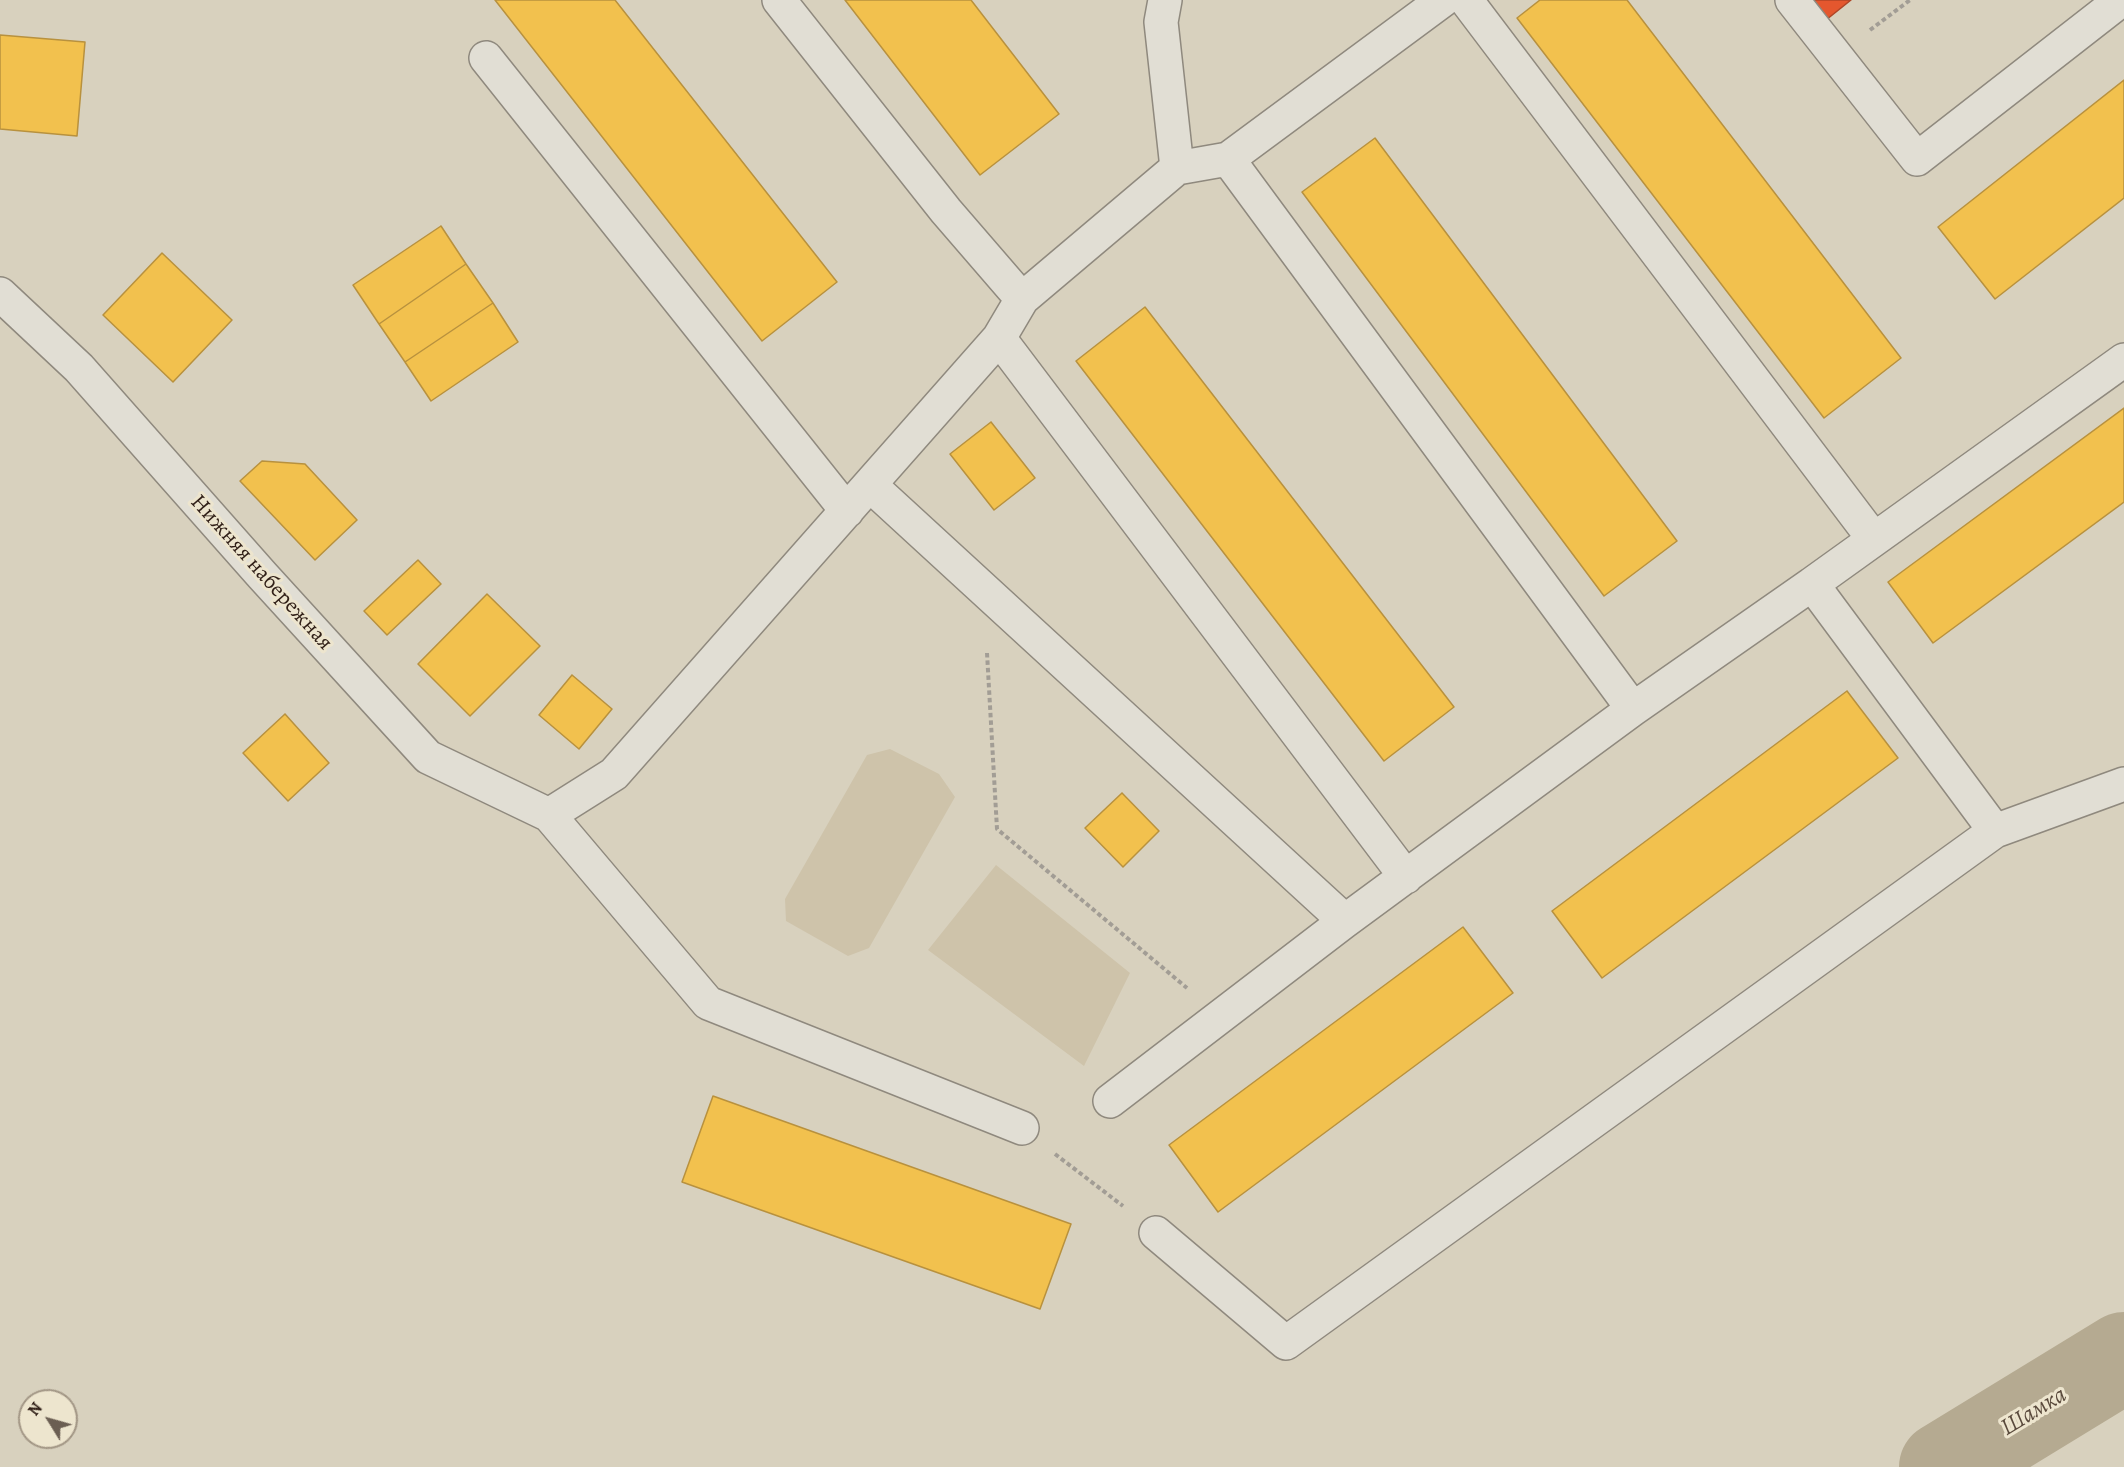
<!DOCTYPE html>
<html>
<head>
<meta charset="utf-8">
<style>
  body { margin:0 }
  #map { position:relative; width:2124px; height:1467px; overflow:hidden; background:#d8d1be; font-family:Alegreya,serif }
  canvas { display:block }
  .north { position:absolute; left:18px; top:1389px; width:60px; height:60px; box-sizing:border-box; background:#ede5ce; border:2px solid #a29685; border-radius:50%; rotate:307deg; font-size:16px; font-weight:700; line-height:24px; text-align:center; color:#312018 }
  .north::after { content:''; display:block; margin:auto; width:21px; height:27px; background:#6b5e52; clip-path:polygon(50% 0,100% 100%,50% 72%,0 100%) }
</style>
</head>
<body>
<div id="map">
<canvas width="2124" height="1467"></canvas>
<div class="north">N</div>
</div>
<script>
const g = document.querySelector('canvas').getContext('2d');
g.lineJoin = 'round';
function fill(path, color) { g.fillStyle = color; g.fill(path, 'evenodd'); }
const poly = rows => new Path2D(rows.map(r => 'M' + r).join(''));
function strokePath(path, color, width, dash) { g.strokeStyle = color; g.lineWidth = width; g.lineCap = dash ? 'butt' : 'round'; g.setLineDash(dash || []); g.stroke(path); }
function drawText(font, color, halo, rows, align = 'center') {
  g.font = font + ' Alegreya,serif'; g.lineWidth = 6; g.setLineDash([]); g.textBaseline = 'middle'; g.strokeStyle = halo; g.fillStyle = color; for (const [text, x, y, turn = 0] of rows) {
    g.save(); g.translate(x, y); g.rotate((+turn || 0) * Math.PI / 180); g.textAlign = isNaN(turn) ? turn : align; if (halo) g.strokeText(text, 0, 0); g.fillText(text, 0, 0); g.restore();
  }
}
fill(poly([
  [890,749,939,774,955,797,869,948,848,956,786,921,785,899,867,755],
  [996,865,1130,973,1084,1066,928,950]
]), '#cec3aa');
const homes = poly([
  [495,0,615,0,837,282,762,341,495,0],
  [845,0,971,0,1059,114,980,175,845,0],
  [1540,0,1627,0,1901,358,1824,418,1517,18,1540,0],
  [0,35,85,42,77,136,0,129,0,35],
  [2124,80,2124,198,1995,299,1938,227,2124,80],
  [1375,138,1677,541,1604,596,1302,192,1375,138],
  [441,226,466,264,379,324,353,285,441,226],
  [162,253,232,320,173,382,103,315,162,253],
  [466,264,493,303,405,362,379,324,466,264],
  [493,303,518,342,431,401,405,362,493,303],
  [1145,307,1454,707,1384,761,1076,361,1145,307],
  [2124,408,2124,502,1933,643,1888,582,2124,408],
  [991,422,1035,478,994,510,950,454,991,422],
  [262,461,305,464,357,520,315,560,240,481,262,461],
  [418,560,441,584,387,635,364,611,418,560],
  [487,594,540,646,470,716,418,664,487,594],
  [572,675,612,709,579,749,539,715,572,675],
  [1847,691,1898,758,1602,978,1552,911,1847,691],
  [285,714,329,763,288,801,243,753,285,714],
  [1122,793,1159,831,1123,867,1085,828,1122,793],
  [1463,927,1513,993,1218,1212,1169,1145,1463,927],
  [713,1096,1071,1224,1040,1309,682,1182,713,1096]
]);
fill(homes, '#f2c14e');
strokePath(homes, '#b8913e', 1.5);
const shops = poly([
  [1802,0,1851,0,1821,24,1802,0]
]);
fill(shops, '#e4572e');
strokePath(shops, '#ae4627', 1.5);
strokePath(poly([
  [1944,1467,2124,1357]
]), '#b5aa91', 90);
const minor = poly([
  [779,0,946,211,1022,299],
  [1165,0,1161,22,1177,168],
  [1466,0,1873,538],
  [1792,0,1917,159,2121,0],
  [486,58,847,511],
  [1228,159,1633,709],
  [0,294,79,368,262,575,428,757,549,815,708,1003,1022,1128],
  [999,338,1406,877],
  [870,485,1345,921,1633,709,1812,584,1995,831],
  [1812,584,2124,360],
  [549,815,614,774,999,338,1022,299,1177,168,1228,159,1443,0],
  [1110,1101,1345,921],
  [1156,1233,1286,1343,1995,831,2124,784]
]);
strokePath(minor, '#8f897e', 36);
strokePath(poly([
  [1870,30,1910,0],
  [987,653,997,829,1187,988],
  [1055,1154,1123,1206]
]), '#a29d95', 4, [4.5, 3]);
strokePath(minor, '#e1ded4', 33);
drawText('22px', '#312018', '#ede5ce', [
  ["Нижняя набережная",261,573,48]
]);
drawText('italic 24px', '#5a4a3c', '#ede5ce', [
  ["Шамка",2034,1412,-31]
]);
</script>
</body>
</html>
